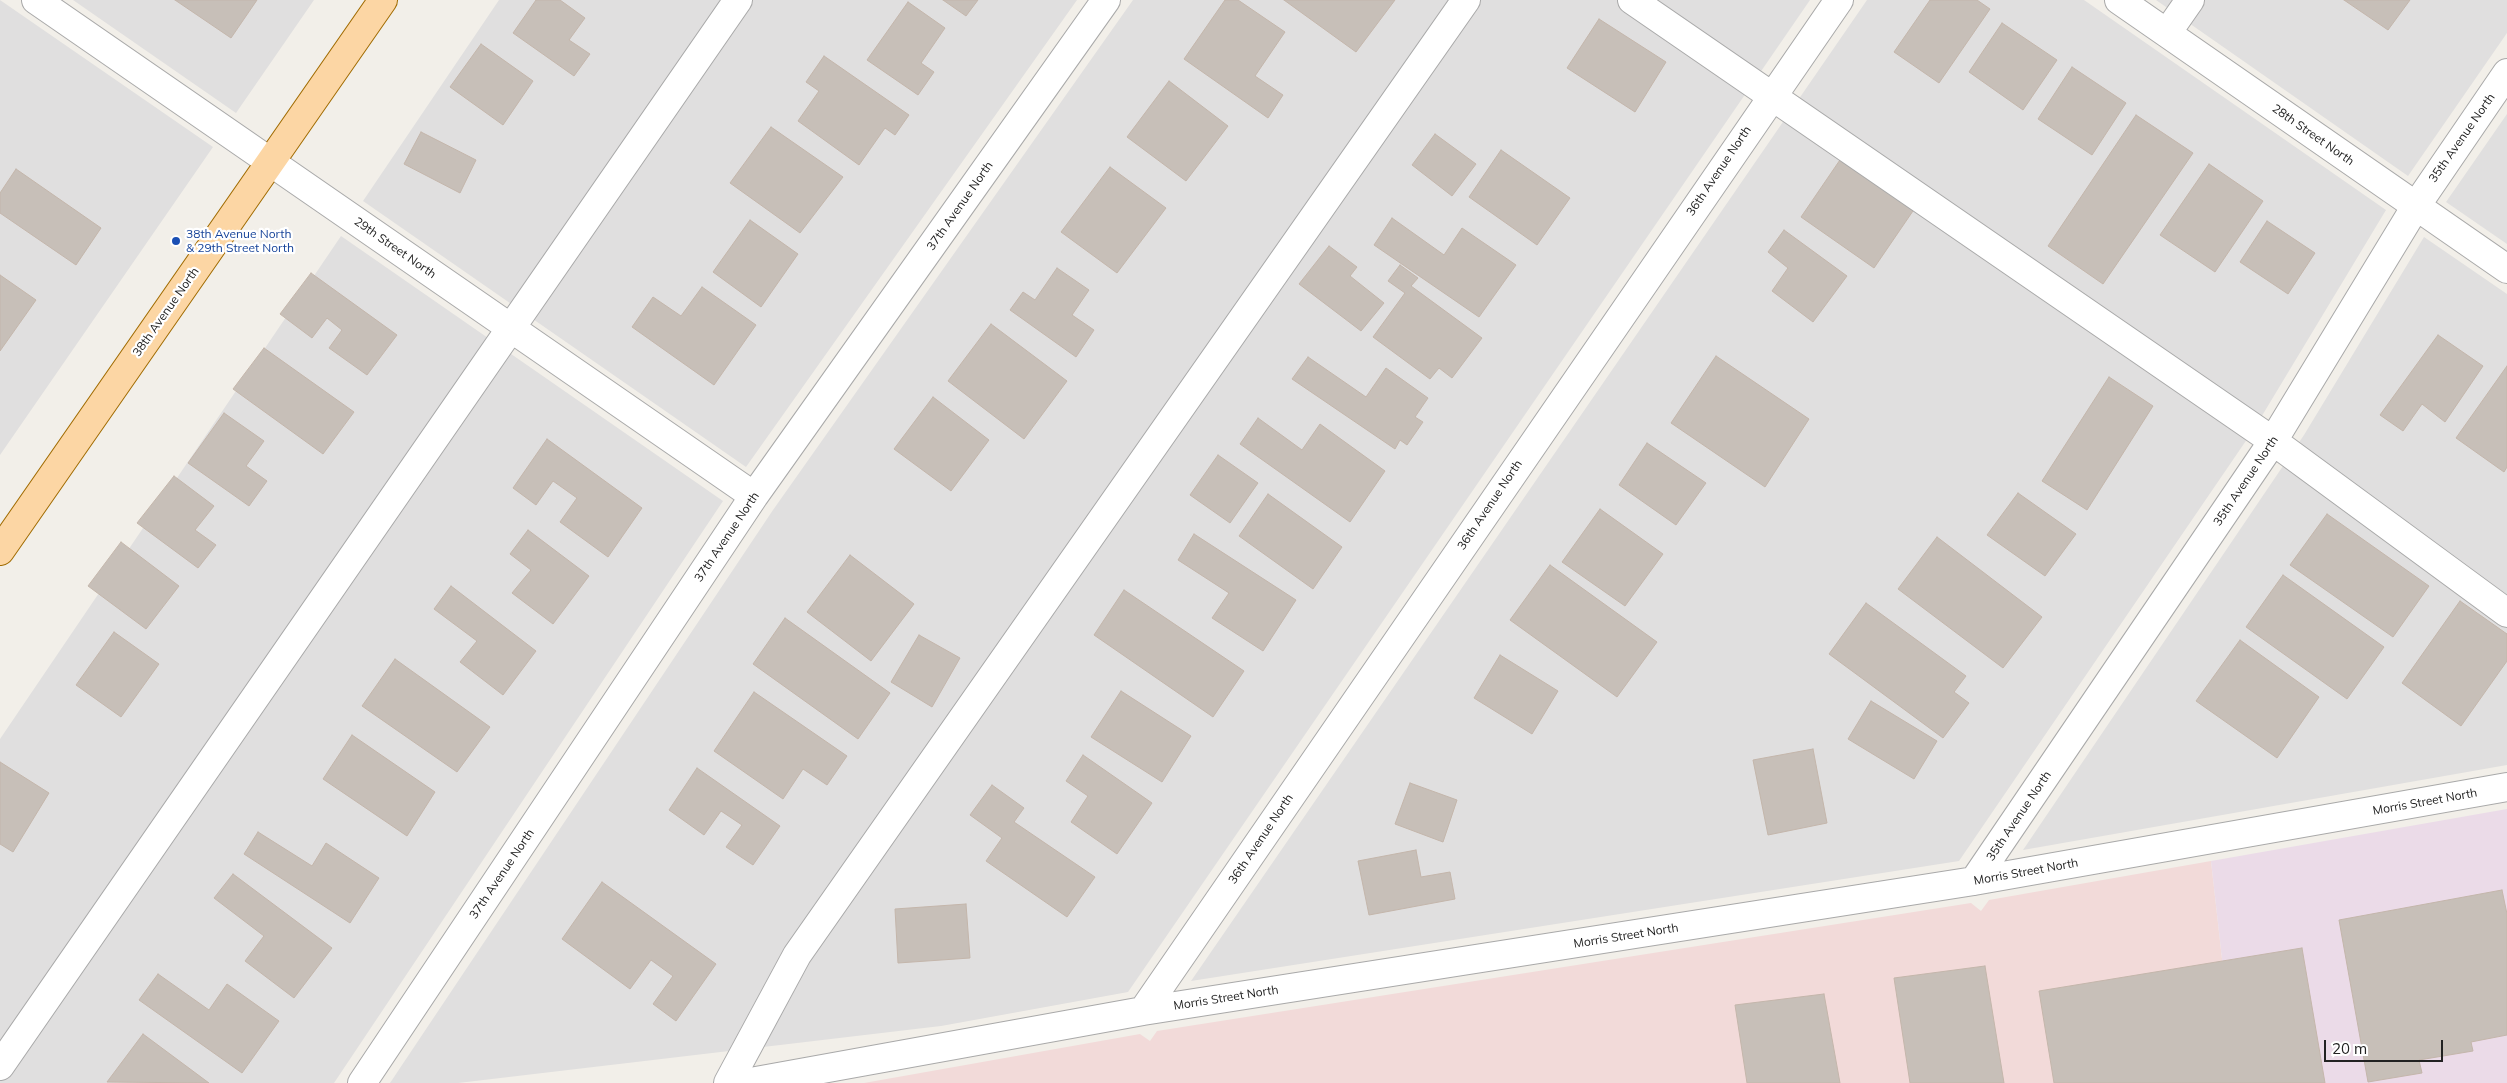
<!DOCTYPE html>
<html>
<head>
<meta charset="utf-8">
<style>
  body { margin:0 }
  #map { position:relative; width:2507px; height:1083px; overflow:hidden; background:#f2efe9; font-family:Mulish,sans-serif }
  canvas { display:block }
  .scale { position:absolute; left:2324px; top:1040px; width:119px; height:22px; box-sizing:border-box; border:2px solid #222; border-top:0; padding-left:6px; font-size:15px; line-height:18px; white-space:nowrap; color:#222; -webkit-text-stroke:4px #fff; paint-order:stroke }
</style>
</head>
<body>
<div id="map">
<canvas width="2507" height="1083"></canvas>
<div class="scale">20 m</div>
</div>
<script>
const g = document.querySelector('canvas').getContext('2d');
g.lineJoin = 'round';
function fill(path, color) { g.fillStyle = color; g.fill(path, 'evenodd'); }
const poly = rows => new Path2D(rows.map(r => 'M' + r).join(''));
function strokePath(path, color, width, dash) { g.strokeStyle = color; g.lineWidth = width; g.lineCap = dash ? 'butt' : 'round'; g.setLineDash(dash || []); g.stroke(path); }
function drawText(font, color, halo, rows, align = 'center') {
  g.font = font + ' Mulish,sans-serif'; g.lineWidth = 4.5; g.setLineDash([]); g.textBaseline = 'middle'; g.strokeStyle = halo; g.fillStyle = color; for (const [text, x, y, turn = 0] of rows) {
    g.save(); g.translate(x, y); g.rotate((+turn || 0) * Math.PI / 180); g.textAlign = isNaN(turn) ? turn : align; if (halo) g.strokeText(text, 0, 0); g.fillText(text, 0, 0); g.restore();
  }
}
fill(poly([
  [0,0,213,147,0,455],
  [73,0,314,0,236,113],
  [499,0,1077,0,746,467,363,201],
  [1133,0,1810,0,1128,992,941,1026,458,1083,390,1083,773,510],
  [1867,0,2084,0,2386,210,2254,429,1959,861,1191,981],
  [2156,0,2507,0,2507,33,2408,176],
  [2507,114,2507,244,2446,202],
  [341,236,723,501,334,1083,0,1083,0,739],
  [2424,237,2507,294,2507,765,2023,850,2304,435]
]), '#e0dfdf');
fill(poly([
  [2211,861,2236,1083,864,1083,1140,1034,1150,1041,1157,1031,1971,903,1981,911,1989,900]
]), '#f2dad9');
fill(poly([
  [2507,809,2507,1083,2236,1083,2211,861]
]), '#ebdbe8');
const building = poly([
  [175,0,257,0,231,38,175,0],
  [536,0,560,0,585,18,569,40,590,54,574,76,513,33,536,0],
  [943,0,978,0,966,16,943,0],
  [1225,0,1238,0,1285,32,1255,76,1283,95,1268,118,1184,59,1225,0],
  [1284,0,1395,0,1356,52,1284,0],
  [1930,0,1977,0,1990,9,1939,83,1894,52,1930,0],
  [2344,0,2410,0,2388,30,2344,0],
  [908,2,945,28,921,63,934,72,918,95,867,60,908,2],
  [1599,19,1666,62,1635,112,1567,68,1599,19],
  [2002,23,2057,60,2023,110,1969,72,2002,23],
  [481,44,533,81,503,125,450,87,481,44],
  [824,56,909,115,895,135,885,128,859,165,798,121,819,91,806,82,824,56],
  [2072,67,2126,103,2092,155,2038,119,2072,67],
  [1169,81,1228,126,1186,181,1127,137,1169,81],
  [2136,115,2193,153,2103,284,2048,246,2136,115],
  [771,127,843,177,800,233,730,183,771,127],
  [421,132,476,160,460,193,404,164,421,132],
  [1435,134,1476,164,1452,196,1412,165,1435,134],
  [1501,150,1570,198,1537,245,1469,197,1501,150],
  [1842,157,1915,208,1874,268,1801,217,1842,157],
  [2209,164,2263,201,2215,272,2160,235,2209,164],
  [1110,167,1166,208,1117,273,1061,232,1110,167],
  [16,169,101,228,76,265,0,213,0,193,16,169],
  [1392,218,1444,255,1462,228,1516,265,1479,317,1374,245,1392,218],
  [750,220,798,254,761,307,713,272,750,220],
  [2267,221,2315,253,2288,294,2240,262,2267,221],
  [1784,230,1847,276,1813,322,1772,291,1788,268,1768,252,1784,230],
  [1329,246,1357,267,1350,276,1384,303,1361,331,1299,284,1329,246],
  [1400,265,1418,278,1411,286,1482,338,1452,378,1439,368,1430,379,1373,337,1405,293,1388,281,1400,265],
  [1057,268,1089,290,1072,315,1094,330,1076,357,1010,310,1023,292,1035,300,1057,268],
  [311,273,397,335,367,375,329,348,342,330,327,318,312,338,280,314,311,273],
  [0,275,36,300,0,351,0,275],
  [702,287,756,325,714,385,632,327,653,297,681,316,702,287],
  [991,324,1067,381,1024,439,948,381,991,324],
  [2438,335,2483,366,2445,422,2422,404,2403,431,2380,415,2438,335],
  [264,348,354,412,323,454,233,389,264,348],
  [1716,356,1809,419,1765,487,1671,423,1716,356],
  [1308,357,1366,397,1386,368,1428,398,1415,417,1423,422,1407,445,1400,440,1395,449,1292,379,1308,357],
  [2507,366,2507,467,2504,472,2456,438,2507,366],
  [2109,377,2153,406,2087,510,2042,481,2109,377],
  [933,397,989,440,951,491,894,449,933,397],
  [224,413,264,441,246,466,267,481,249,506,188,463,224,413],
  [1258,418,1302,450,1320,424,1385,471,1350,522,1240,444,1258,418],
  [547,439,642,508,608,557,560,522,577,498,553,481,536,505,513,488,547,439],
  [1647,443,1706,483,1676,525,1619,485,1647,443],
  [1218,455,1258,483,1230,523,1190,495,1218,455],
  [174,476,214,506,195,530,216,545,198,568,137,523,174,476],
  [2018,493,2076,534,2045,576,1987,535,2018,493],
  [1268,494,1342,547,1313,589,1239,536,1268,494],
  [1600,509,1663,554,1625,606,1562,562,1600,509],
  [2327,514,2429,586,2393,637,2290,565,2327,514],
  [528,530,589,576,553,624,512,593,531,570,510,554,528,530],
  [1194,534,1296,600,1263,651,1212,618,1229,593,1178,560,1194,534],
  [1937,537,2042,617,2003,668,1898,589,1937,537],
  [121,542,179,586,146,629,88,586,121,542],
  [850,555,914,604,871,661,807,612,850,555],
  [1550,565,1657,642,1617,697,1510,620,1550,565],
  [2283,575,2384,647,2347,699,2246,627,2283,575],
  [451,586,536,651,503,695,460,662,477,641,434,609,451,586],
  [1124,590,1244,671,1213,717,1094,635,1124,590],
  [2460,601,2507,634,2507,661,2461,726,2402,683,2460,601],
  [1866,603,1966,676,1954,692,1969,703,1943,738,1829,654,1866,603],
  [785,618,890,693,858,739,753,664,785,618],
  [114,632,159,664,121,717,76,685,114,632],
  [919,635,960,658,932,707,891,682,919,635],
  [2240,640,2319,697,2277,758,2196,701,2240,640],
  [1500,655,1558,691,1532,734,1474,698,1500,655],
  [395,659,490,727,457,772,362,706,395,659],
  [1121,691,1191,736,1162,782,1091,737,1121,691],
  [754,692,847,756,827,785,803,769,783,799,714,751,754,692],
  [1871,701,1937,741,1914,779,1848,739,1871,701],
  [352,735,435,792,407,836,323,779,352,735],
  [1813,749,1827,823,1768,835,1753,760,1813,749],
  [1083,755,1152,803,1117,854,1071,822,1088,796,1066,781,1083,755],
  [0,762,49,793,13,852,0,844,0,762],
  [697,768,780,826,753,865,726,847,742,825,721,811,704,835,669,810,697,768],
  [1410,783,1457,800,1443,842,1395,824,1410,783],
  [992,785,1024,808,1014,822,1095,877,1067,917,986,861,1002,838,970,815,992,785],
  [258,832,312,866,326,843,379,878,350,923,244,854,258,832],
  [1416,850,1421,877,1450,872,1455,899,1369,915,1358,861,1416,850],
  [233,874,332,948,294,998,245,961,264,936,214,898,233,874],
  [602,882,716,964,676,1021,653,1004,673,976,651,960,630,989,562,939,602,882],
  [2502,890,2507,914,2507,1035,2471,1042,2473,1051,2419,1060,2422,1073,2368,1082,2339,920,2502,890],
  [966,904,970,958,898,963,895,909,966,904],
  [2302,948,2325,1083,2054,1083,2039,991,2302,948],
  [1985,966,2004,1083,1910,1083,1894,978,1985,966],
  [158,974,209,1010,227,984,279,1021,242,1073,139,1000,158,974],
  [1824,994,1840,1083,1747,1083,1735,1005,1824,994],
  [143,1034,209,1083,107,1082,143,1034]
]);
fill(building, '#c7bfb8');
strokePath(building, '#c4b6ab', 1);
const minor = poly([
  [36,0,754,496],
  [1632,0,2273,441,2507,613],
  [2119,0,2507,269],
  [2167,33,2190,0],
  [1974,881,2273,441,2416,206,2507,73],
  [1143,1011,1839,0],
  [0,1066,738,0],
  [362,1083,754,496,1106,0],
  [728,1083,797,955,1466,0],
  [745,1083,1143,1011,1974,881,2507,787]
]);
const major = poly([
  [0,551,383,0]
]);
strokePath(minor, '#a9a9a9', 30);
strokePath(major, '#a06b00', 30);
strokePath(minor, '#fff', 28);
strokePath(major, '#fcd6a4', 28);
for (const [x, y, r, color] of [
  [176,241,5,"#1a4fb4"]
]) { const dot = new Path2D(); dot.arc(x, y, r, 0, 2 * Math.PI); g.fillStyle = color; g.fill(dot); strokePath(dot, '#fff', 2); }
drawText('12px', '#222', '#fff', [
  ["28th Street North",2313,135,35],
  ["35th Avenue North",2462,138,-55],
  ["36th Avenue North",1719,171,-56],
  ["37th Avenue North",960,206,-55],
  ["29th Street North",395,248,35],
  ["38th Avenue North",166,312,-55],
  ["35th Avenue North",2246,481,-56],
  ["36th Avenue North",1490,505,-56],
  ["37th Avenue North",727,537,-56],
  ["Morris Street North",2425,802,-10],
  ["35th Avenue North",2019,816,-56],
  ["36th Avenue North",1261,839,-56],
  ["Morris Street North",2026,872,-10],
  ["37th Avenue North",502,874,-56],
  ["Morris Street North",1626,936,-9],
  ["Morris Street North",1226,998,-9]
]);
drawText('12px', '#164399', '#fff', [
  ["38th Avenue North",186,234],
  ["& 29th Street North",186,248]
], 'left');
</script>
</body>
</html>
